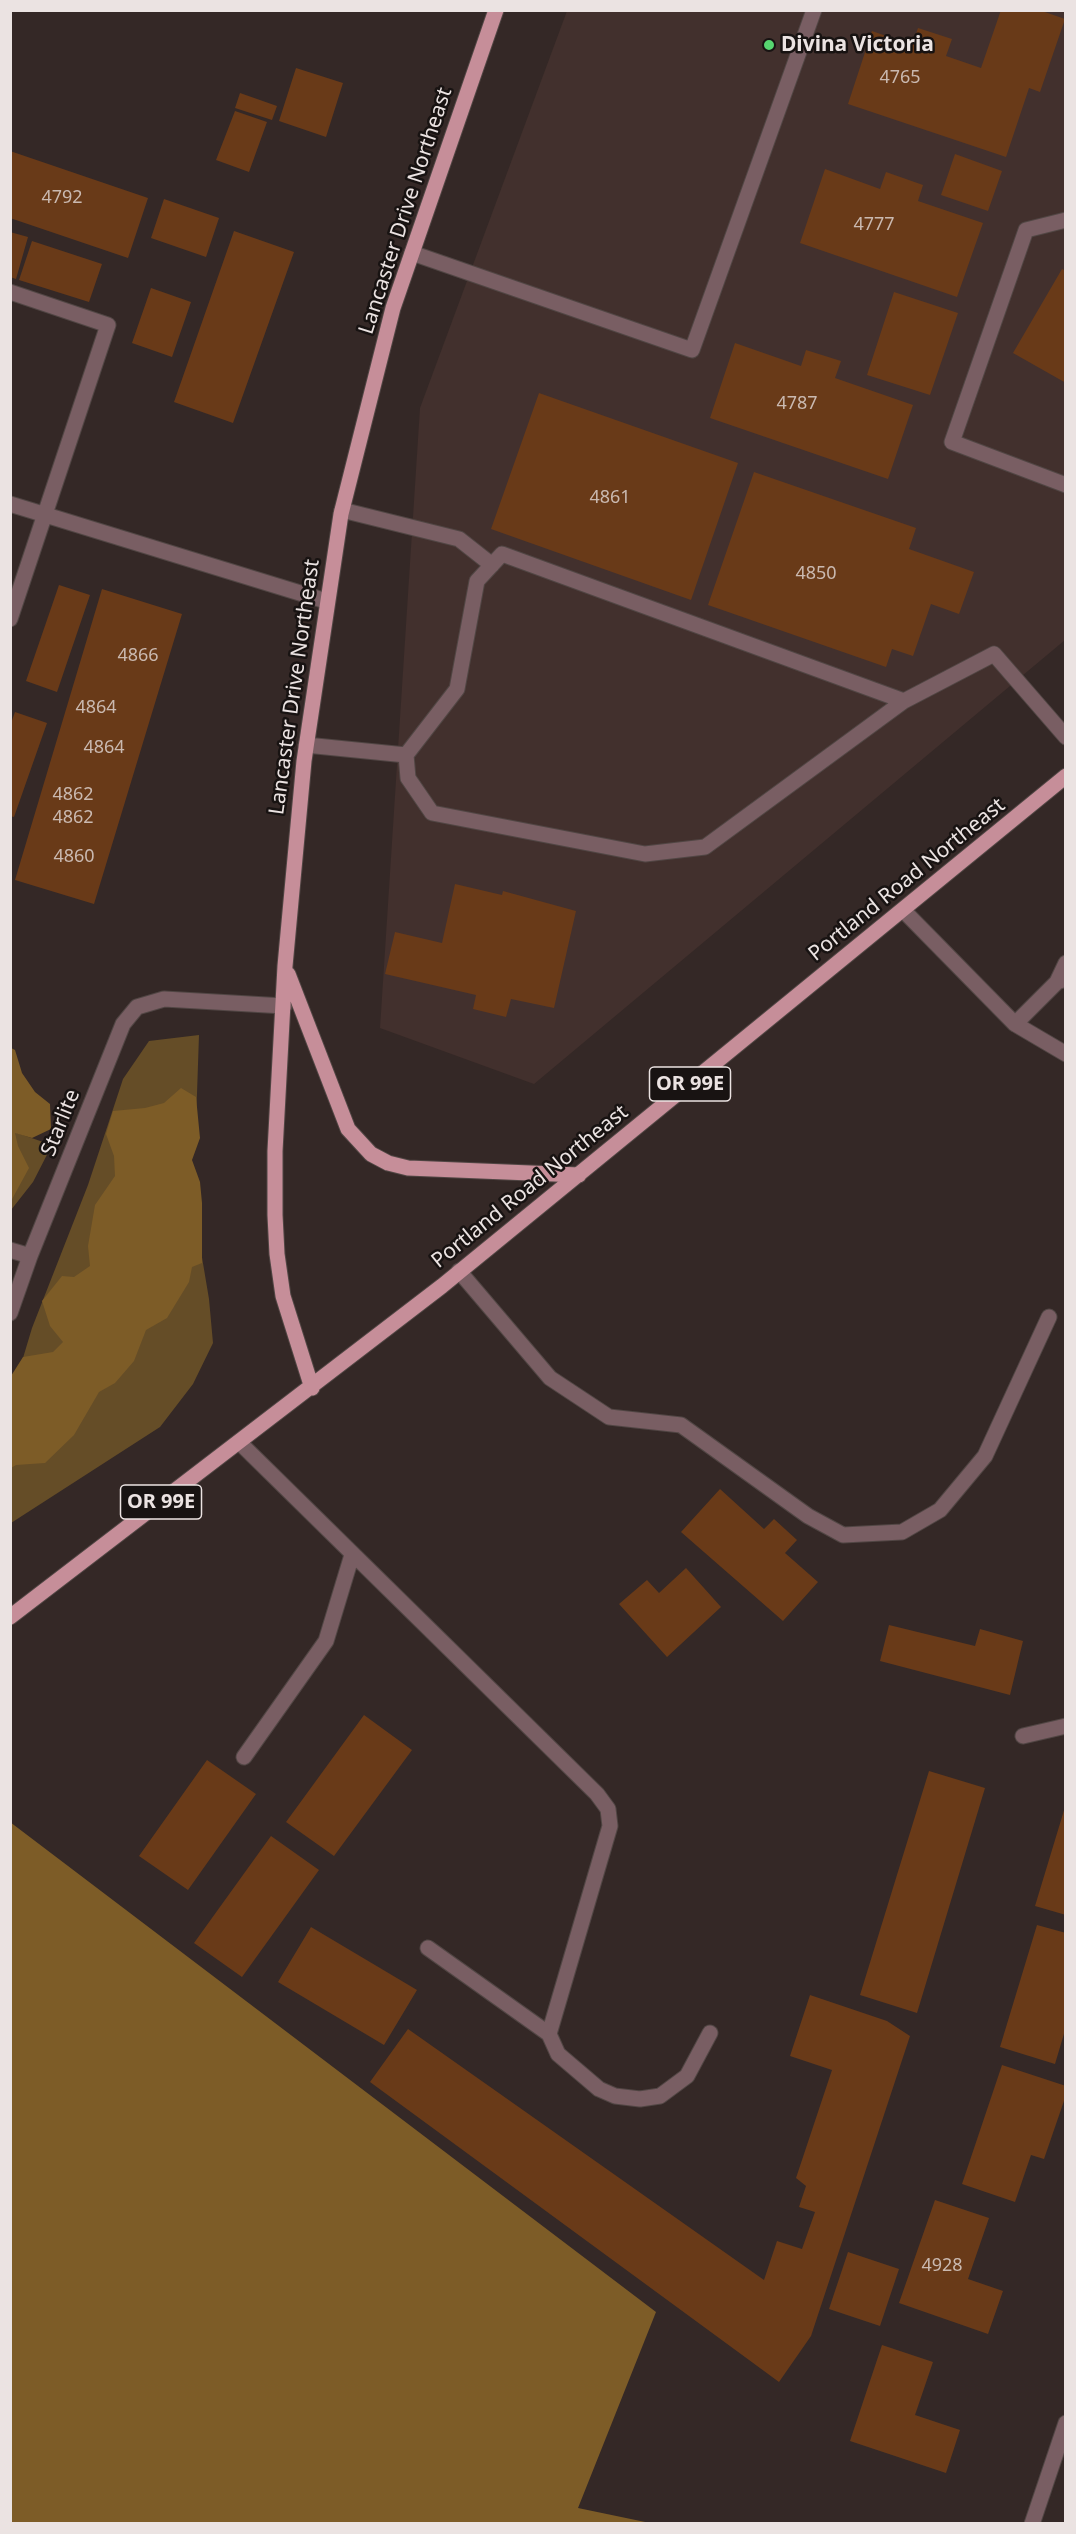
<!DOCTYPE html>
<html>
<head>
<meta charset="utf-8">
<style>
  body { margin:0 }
  #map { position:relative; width:1076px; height:2534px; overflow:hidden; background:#342826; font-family:"Noto Sans",sans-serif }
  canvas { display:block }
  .frame { position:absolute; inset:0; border:12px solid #ebe3e2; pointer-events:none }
</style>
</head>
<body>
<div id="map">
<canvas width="1076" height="2534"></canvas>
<div class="frame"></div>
</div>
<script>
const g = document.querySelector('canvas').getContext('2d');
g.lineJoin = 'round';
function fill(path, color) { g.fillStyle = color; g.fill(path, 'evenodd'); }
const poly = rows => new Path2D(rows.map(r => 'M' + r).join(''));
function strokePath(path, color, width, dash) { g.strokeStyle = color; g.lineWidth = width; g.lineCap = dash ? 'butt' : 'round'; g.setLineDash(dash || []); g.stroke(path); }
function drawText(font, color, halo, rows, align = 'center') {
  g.font = font + ' "Noto Sans",sans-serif'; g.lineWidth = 5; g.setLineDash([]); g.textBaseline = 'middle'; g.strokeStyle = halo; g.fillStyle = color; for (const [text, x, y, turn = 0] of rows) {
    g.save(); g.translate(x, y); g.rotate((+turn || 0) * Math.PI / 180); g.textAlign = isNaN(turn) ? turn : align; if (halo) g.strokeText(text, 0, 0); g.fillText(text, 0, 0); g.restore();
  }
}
fill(poly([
  [567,11,1065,11,1065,640,534,1084,380,1028,420,408]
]), '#42302d');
fill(poly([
  [199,1035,196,1123,189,1180,209,1299,213,1343,193,1384,160,1427,11,1523,11,1398,32,1328,88,1185,123,1079,149,1041],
  [11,1131,52,1145,33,1182,11,1210]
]), '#654d27');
fill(poly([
  [11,1048,15,1050,22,1073,35,1092,50,1104,51,1129,32,1138,15,1133,18,1146,29,1168,11,1201],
  [181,1088,196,1097,200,1138,192,1160,200,1182,202,1203,202,1263,192,1267,189,1282,167,1318,146,1330,134,1361,115,1383,99,1392,74,1435,45,1463,16,1465,11,1468,11,1376,23,1357,53,1352,63,1342,50,1326,42,1301,62,1276,74,1277,90,1266,88,1246,95,1205,115,1176,114,1156,106,1134,113,1111,145,1108,164,1103],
  [10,1822,656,2312,578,2508,650,2523,11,2523]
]), '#7d5c27');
fill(poly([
  [1001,10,1039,10,1065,19,1040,92,1029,88,1006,157,848,104,872,31,912,45,918,28,952,39,946,56,981,68],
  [296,68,343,83,326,137,279,121],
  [240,93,277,106,272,120,235,108],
  [235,111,267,122,249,172,216,160],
  [10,151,148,198,128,258,10,218],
  [955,154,1002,171,988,211,941,195],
  [825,169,880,189,886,172,923,185,918,201,983,223,957,297,800,243],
  [164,199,219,218,206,257,151,238],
  [234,231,294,252,233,423,174,402],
  [10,232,28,237,16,279,10,277],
  [32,241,102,264,89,302,19,280],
  [1062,269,1066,271,1066,383,1013,353],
  [151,288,191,302,172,357,132,343],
  [894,292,958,313,930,395,867,375],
  [735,343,801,366,806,350,841,361,835,378,913,405,888,479,710,418],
  [539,393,738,463,691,600,491,529],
  [754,472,916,528,909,549,974,572,959,614,931,604,913,656,892,649,886,667,708,605],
  [59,585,90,595,57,692,26,681],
  [102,589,182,614,94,904,15,880],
  [15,712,47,723,14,817,10,816,10,726],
  [455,884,502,895,503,891,576,911,554,1008,511,999,506,1017,473,1009,476,995,385,974,395,932,442,943],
  [720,1489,764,1529,774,1519,797,1540,785,1553,818,1582,783,1621,681,1532],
  [686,1568,721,1607,667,1657,619,1604,647,1580,659,1593],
  [889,1625,975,1646,980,1629,1023,1641,1010,1695,880,1661],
  [364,1715,412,1750,334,1856,286,1822],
  [207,1760,256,1794,188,1890,139,1856],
  [929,1771,985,1788,917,2013,860,1995],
  [1065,1807,1066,1807,1066,1915,1035,1906],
  [271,1836,319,1870,242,1977,194,1943],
  [1037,1925,1066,1933,1066,2027,1055,2064,1000,2047],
  [311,1927,417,1990,384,2045,278,1982],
  [810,1995,887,2021,910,2036,811,2336,779,2382,370,2082,408,2029,764,2280,777,2241,802,2249,815,2212,799,2207,806,2186,796,2178,832,2070,790,2056],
  [1002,2065,1066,2086,1066,2095,1044,2159,1031,2155,1015,2202,962,2184],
  [935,2200,989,2218,968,2279,1003,2291,988,2334,899,2303],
  [848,2252,899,2269,880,2326,829,2309],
  [882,2345,933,2362,915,2415,960,2430,946,2473,850,2441]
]), '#693a18');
const minor = poly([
  [1066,220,1026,230,952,442,1066,485],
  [412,253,692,350,814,10],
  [10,292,108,325,10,619],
  [10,504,326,601],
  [342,510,459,539,492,565],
  [306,745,406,755,457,689,477,581,502,554,904,701,994,654,1066,737],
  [406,755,408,778,432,813,645,854,705,847,904,701],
  [903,910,1015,1024,1057,982,1066,979],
  [1057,982,1066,963],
  [1015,1024,1066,1054],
  [10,1250,30,1256],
  [459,1271,550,1378,609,1417,681,1425,808,1516,843,1535,902,1532,940,1510,985,1456,1049,1317],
  [10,1313,30,1256,123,1024,137,1007,164,999,284,1006],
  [239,1442,597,1794,608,1809,610,1826,549,2034,558,2054,599,2089,615,2096,640,2099,660,2096,687,2076,710,2033],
  [1023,1736,1066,1726],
  [244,1757,326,1641,352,1555],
  [428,1948,549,2034],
  [1032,2524,1066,2423]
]);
const major = poly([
  [288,974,348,1129,371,1154,388,1163,408,1168,579,1175],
  [312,1388,283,1296,277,1254,275,1215,275,1151,285,966,304,761,341,514,393,308,496,10],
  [10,1617,442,1286,1066,776]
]);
strokePath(minor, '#514644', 17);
strokePath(major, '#514644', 17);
strokePath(minor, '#795e63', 15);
strokePath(major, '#c68e99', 15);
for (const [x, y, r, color] of [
  [769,45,6,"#57d570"]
]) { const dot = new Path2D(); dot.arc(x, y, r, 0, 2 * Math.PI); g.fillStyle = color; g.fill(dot); strokePath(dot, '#181312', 2); }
drawText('18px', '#cab9b0', null, [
  ["4765",900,78],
  ["4792",62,198],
  ["4777",874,225],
  ["4787",797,404],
  ["4861",610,498],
  ["4850",816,574],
  ["4866",138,656],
  ["4864",96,708],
  ["4864",104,748],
  ["4862",73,795],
  ["4862",73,818],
  ["4860",74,857],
  ["4928",942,2266]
]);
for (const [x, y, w] of [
  [690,1084,81],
  [161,1502,81]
]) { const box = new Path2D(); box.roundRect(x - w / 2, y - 17, w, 34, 4.5); g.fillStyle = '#181312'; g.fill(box); strokePath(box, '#ebe3e2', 1.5); }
drawText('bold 20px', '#ebe3e2', null, [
  ["OR 99E",690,1084],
  ["OR 99E",161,1502]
]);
drawText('bold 21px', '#ebe3e2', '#181312', [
  ["Divina Victoria",781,45]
], 'left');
drawText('21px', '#ebe3e2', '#181312', [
  ["Lancaster Drive Northeast",406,211,-72],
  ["Lancaster Drive Northeast",295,687,-82],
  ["Portland Road Northeast",907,880,-39],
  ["Starlite",61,1123,-68],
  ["Portland Road Northeast",530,1187,-39]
]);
</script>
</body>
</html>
